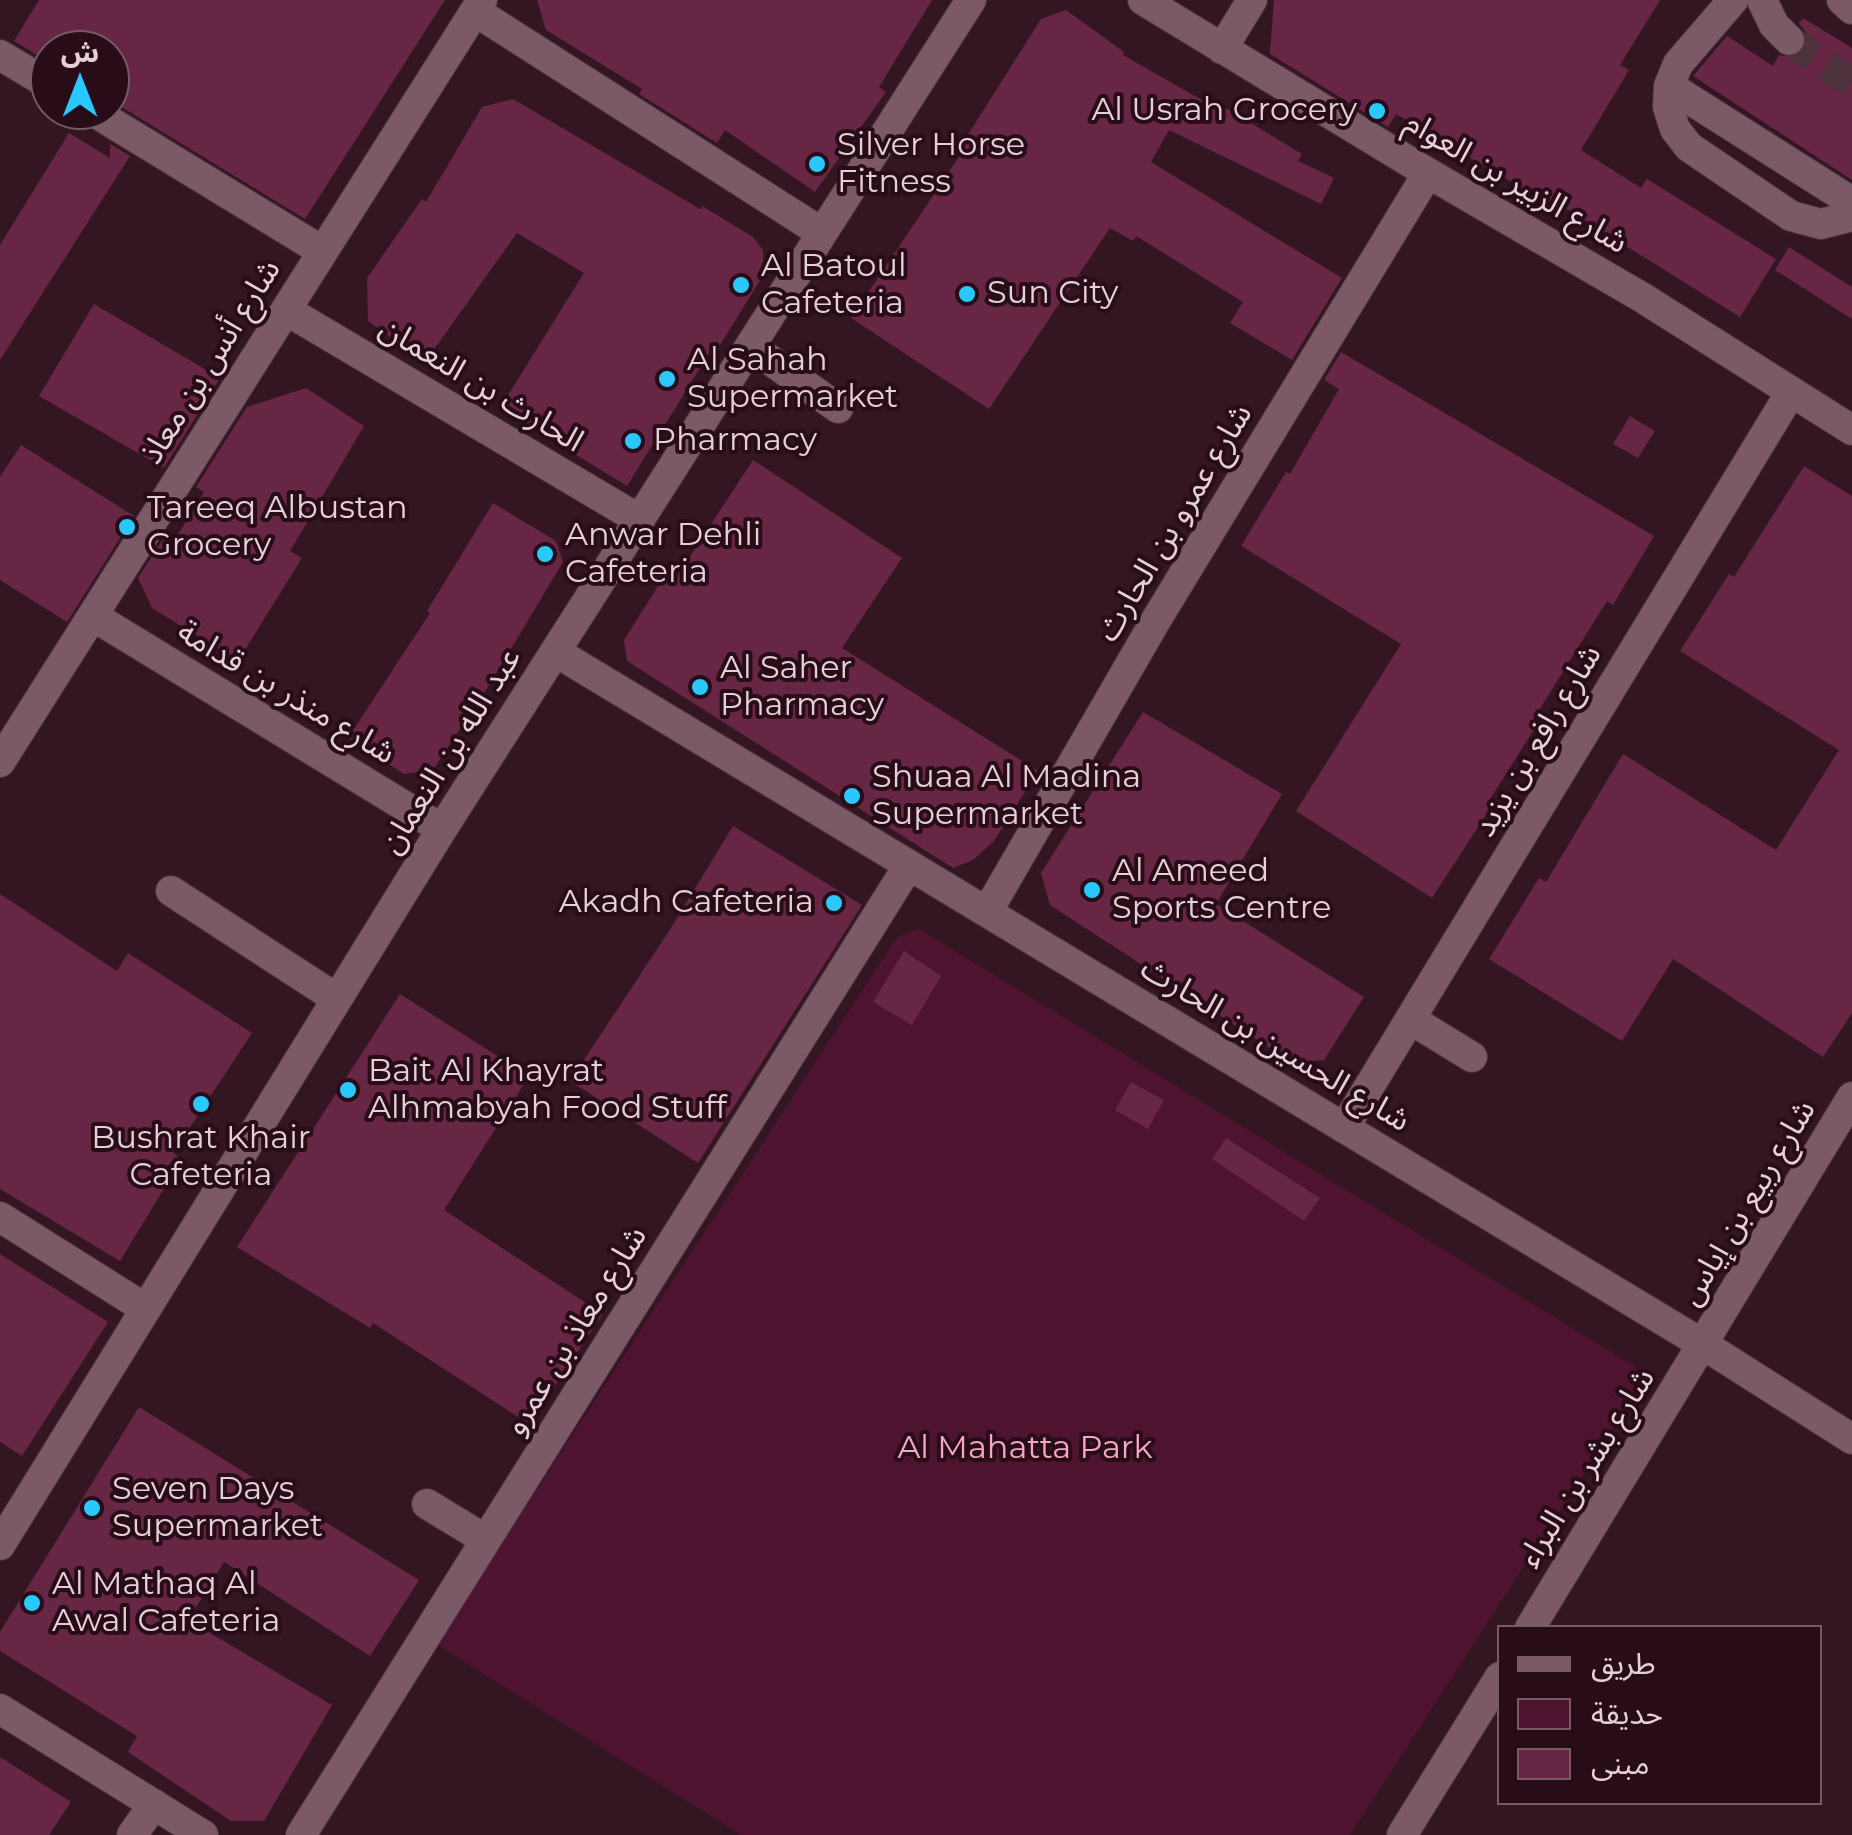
<!DOCTYPE html>
<html>
<head>
<meta charset="utf-8">
<style>
  body { margin:0 }
  #map { position:relative; width:1852px; height:1835px; overflow:hidden; background:#331622; font-family:Montserrat,"Noto Sans Arabic",sans-serif }
  canvas { display:block }
  .legend { position:absolute; left:1497px; top:1625px; width:325px; height:180px; box-sizing:border-box; background:#280d19; border:2px solid #745b65; margin:0; padding:12px 18px; list-style:none; font-size:30px; color:#e5d0d8 }
  .legend li { display:flex; align-items:center; gap:20px; height:50px }
  .legend b { width:50px; border:2px solid #745b65 }
  .north { position:absolute; left:30px; top:30px; width:100px; height:100px; box-sizing:border-box; background:#280d19; border:2px solid #745b65; border-radius:50%; rotate:0deg; font-size:28px; font-weight:700; line-height:40px; text-align:center; color:#e5d0d8 }
  .north::after { content:''; display:block; margin:auto; width:35px; height:45px; background:#29c8ff; clip-path:polygon(50% 0,100% 100%,50% 72%,0 100%) }
</style>
</head>
<body>
<div id="map">
<canvas width="1852" height="1835"></canvas>
<ul class="legend">
<li><b style="height:12px;background:#7c5967"></b>طريق</li>
<li><b style="height:28px;background:#4d132f"></b>حديقة</li>
<li><b style="height:28px;background:#672644"></b>مبنى</li>
</ul>
<div class="north">ش</div>
</div>
<script>
const g = document.querySelector('canvas').getContext('2d');
g.lineJoin = 'round';
function fill(path, color) { g.fillStyle = color; g.fill(path, 'evenodd'); }
const poly = rows => new Path2D(rows.map(r => 'M' + r).join(''));
function strokePath(path, color, width, dash) { g.strokeStyle = color; g.lineWidth = width; g.lineCap = dash ? 'butt' : 'round'; g.setLineDash(dash || []); g.stroke(path); }
function drawText(font, color, halo, rows, align = 'center') {
  g.font = font + ' Montserrat,"Noto Sans Arabic",sans-serif'; g.lineWidth = 8; g.setLineDash([]); g.textBaseline = 'middle'; g.strokeStyle = halo; g.fillStyle = color; for (const [text, x, y, turn = 0] of rows) {
    g.save(); g.translate(x, y); g.rotate((+turn || 0) * Math.PI / 180); g.textAlign = isNaN(turn) ? turn : align; if (halo) g.strokeText(text, 0, 0); g.fillText(text, 0, 0); g.restore();
  }
}
fill(poly([
  [919,929,1636,1367,1640,1387,1350,1835,741,1835,436,1644,897,937]
]), '#4d132f');
fill(poly([
  [39,0,445,0,305,219,110,100,110,50,50,50,50,63,14,41],
  [537,0,932,0,879,87,886,92,815,192,725,130,717,143,639,94,642,89,546,30],
  [1274,0,1660,0,1620,65,1629,70,1581,150,1641,188,1647,179,1776,259,1740,317,1552,200,1549,204,1396,114,1388,127,1270,54],
  [1066,10,1124,52,1123,55,1223,112,1226,108,1302,154,1298,161,1334,178,1321,204,1169,130,1151,162,1342,278,1292,360,1230,323,1243,302,1136,236,1133,241,1110,228,989,409,851,318,961,154,957,152,1041,19],
  [1803,18,1852,48,1852,180,1693,76,1727,36,1773,66,1779,55,1795,58,1807,44,1807,34,1799,23],
  [513,99,700,209,702,206,753,237,763,250,764,274,714,355,710,352,627,486,500,408,584,273,517,233,425,362,368,321,367,278,422,199,426,202,482,107],
  [69,133,110,158,110,144,130,156,0,360,0,245],
  [1789,247,1852,287,1852,319,1775,270],
  [94,304,220,378,164,468,39,396],
  [1341,352,1654,536,1613,605,1607,601,1533,720,1538,723,1487,804,1491,807,1432,898,1296,811,1401,644,1241,546,1286,472,1290,474,1339,389,1324,380],
  [306,388,364,426,290,551,302,558,238,661,152,608,138,578,165,536,174,541,204,492,196,487,247,407],
  [1630,416,1655,431,1638,458,1613,444],
  [21,445,134,516,67,622,0,580,0,477],
  [753,460,902,558,842,648,1038,771,994,841,973,860,953,868,627,661,624,640,663,578,672,584],
  [1804,466,1852,496,1852,1013,1823,1057,1673,959,1622,1041,1489,959,1539,878,1546,882,1623,754,1776,850,1813,791,1839,750,1680,651,1729,574,1734,577],
  [493,503,556,541,563,562,493,679,433,770,404,774,348,738,430,613,427,611],
  [1143,712,1282,794,1216,904,1364,997,1324,1060,1293,1063,1050,905,1041,873],
  [733,826,862,905,698,1163,570,1081,671,928],
  [0,894,117,971,128,953,252,1033,173,1153,182,1159,120,1261,0,1189],
  [904,951,941,976,912,1025,873,1002],
  [400,994,529,1076,444,1210,603,1314,529,1424,373,1323,370,1328,237,1247],
  [1131,1082,1164,1100,1148,1129,1115,1110],
  [1226,1138,1320,1198,1304,1221,1212,1159],
  [0,1254,108,1322,22,1456,0,1442],
  [139,1407,419,1580,370,1656,224,1562,188,1620,332,1705,264,1821,231,1821,128,1752,137,1736,0,1651,0,1632],
  [0,1757,71,1802,49,1835,0,1835]
]), '#672644');
strokePath(poly([
  [1789,40,1852,83]
]), '#4e323d', 30, [30, 15]);
const minor = poly([
  [1143,0,1428,173,1643,298,1852,430],
  [1733,0,1678,64,1669,86,1668,107,1675,129,1689,147,1791,216,1821,224,1852,216],
  [1762,0,1774,25,1789,40],
  [1842,0,1852,9],
  [475,11,822,233],
  [1222,49,1252,0],
  [0,55,50,85],
  [1669,86,1852,202],
  [91,110,322,251],
  [286,310,640,520],
  [750,346,838,408],
  [93,616,442,829],
  [556,652,1704,1345,1852,1439],
  [0,762,482,0],
  [171,891,337,999],
  [987,912,1156,620,1428,173],
  [1410,1019,1472,1057],
  [1344,1128,1791,392],
  [0,1217,146,1309],
  [427,1504,486,1540],
  [0,1545,442,829,971,0],
  [1530,1628,1852,1097],
  [0,1709,203,1835],
  [132,1835,154,1804],
  [301,1835,909,865],
  [1402,1835,1500,1677]
]);
strokePath(minor, '#4a333d', 32);
strokePath(minor, '#7c5967', 30);
for (const [x, y, r, color] of [
  [1377,111,10,"#29c8ff"],
  [817,164,10,"#29c8ff"],
  [741,285,10,"#29c8ff"],
  [967,294,10,"#29c8ff"],
  [667,379,10,"#29c8ff"],
  [633,441,10,"#29c8ff"],
  [127,527,10,"#29c8ff"],
  [545,554,10,"#29c8ff"],
  [700,687,10,"#29c8ff"],
  [852,796,10,"#29c8ff"],
  [1092,890,10,"#29c8ff"],
  [834,903,10,"#29c8ff"],
  [348,1090,10,"#29c8ff"],
  [201,1104,10,"#29c8ff"],
  [92,1508,10,"#29c8ff"],
  [32,1603,10,"#29c8ff"]
]) { const dot = new Path2D(); dot.arc(x, y, r, 0, 2 * Math.PI); g.fillStyle = color; g.fill(dot); strokePath(dot, '#280d19', 4); }
drawText('32px', '#e5d0d8', '#280d19', [
  ["Al Usrah Grocery",1357,111,"right"],
  ["Silver Horse",837,146],
  ["Fitness",837,183],
  ["Al Batoul",761,267],
  ["Cafeteria",761,304],
  ["Sun City",987,294],
  ["Al Sahah",687,361],
  ["Supermarket",687,398],
  ["Pharmacy",653,441],
  ["Tareeq Albustan",147,509],
  ["Grocery",147,546],
  ["Anwar Dehli",565,536],
  ["Cafeteria",565,573],
  ["Al Saher",720,669],
  ["Pharmacy",720,706],
  ["Shuaa Al Madina",872,778],
  ["Supermarket",872,815],
  ["Al Ameed",1112,872],
  ["Sports Centre",1112,909],
  ["Akadh Cafeteria",814,903,"right"],
  ["Bait Al Khayrat",368,1072],
  ["Alhmabyah Food Stuff",368,1109],
  ["Bushrat Khair",201,1139,"center"],
  ["Cafeteria",201,1176,"center"],
  ["Seven Days",112,1490],
  ["Supermarket",112,1527],
  ["Al Mathaq Al",52,1585],
  ["Awal Cafeteria",52,1622]
], 'left');
drawText('32px', '#e5d0d8', '#280d19', [
  ["شارع الزبير بن العوام",1516,183,30],
  ["شارع أنس بن معاذ",211,362,-58],
  ["الحارث بن النعمان",481,385,31],
  ["شارع عمرو بن الحارث",1175,523,-59],
  ["شارع منذر بن قدامة",286,693,31],
  ["شارع رافع بن يزيد",1538,741,-59],
  ["عبد الله بن النعمان",451,751,-58],
  ["شارع الحسين بن الحارث",1275,1045,31],
  ["شارع ربيع بن إياس",1748,1203,-59],
  ["شارع معاذ بن عمرو",576,1331,-58],
  ["شارع بشر بن البراء",1587,1468,-58]
]);
drawText('32px', '#f6a5c5', '#280d19', [
  ["Al Mahatta Park",1025,1449]
]);
</script>
</body>
</html>
